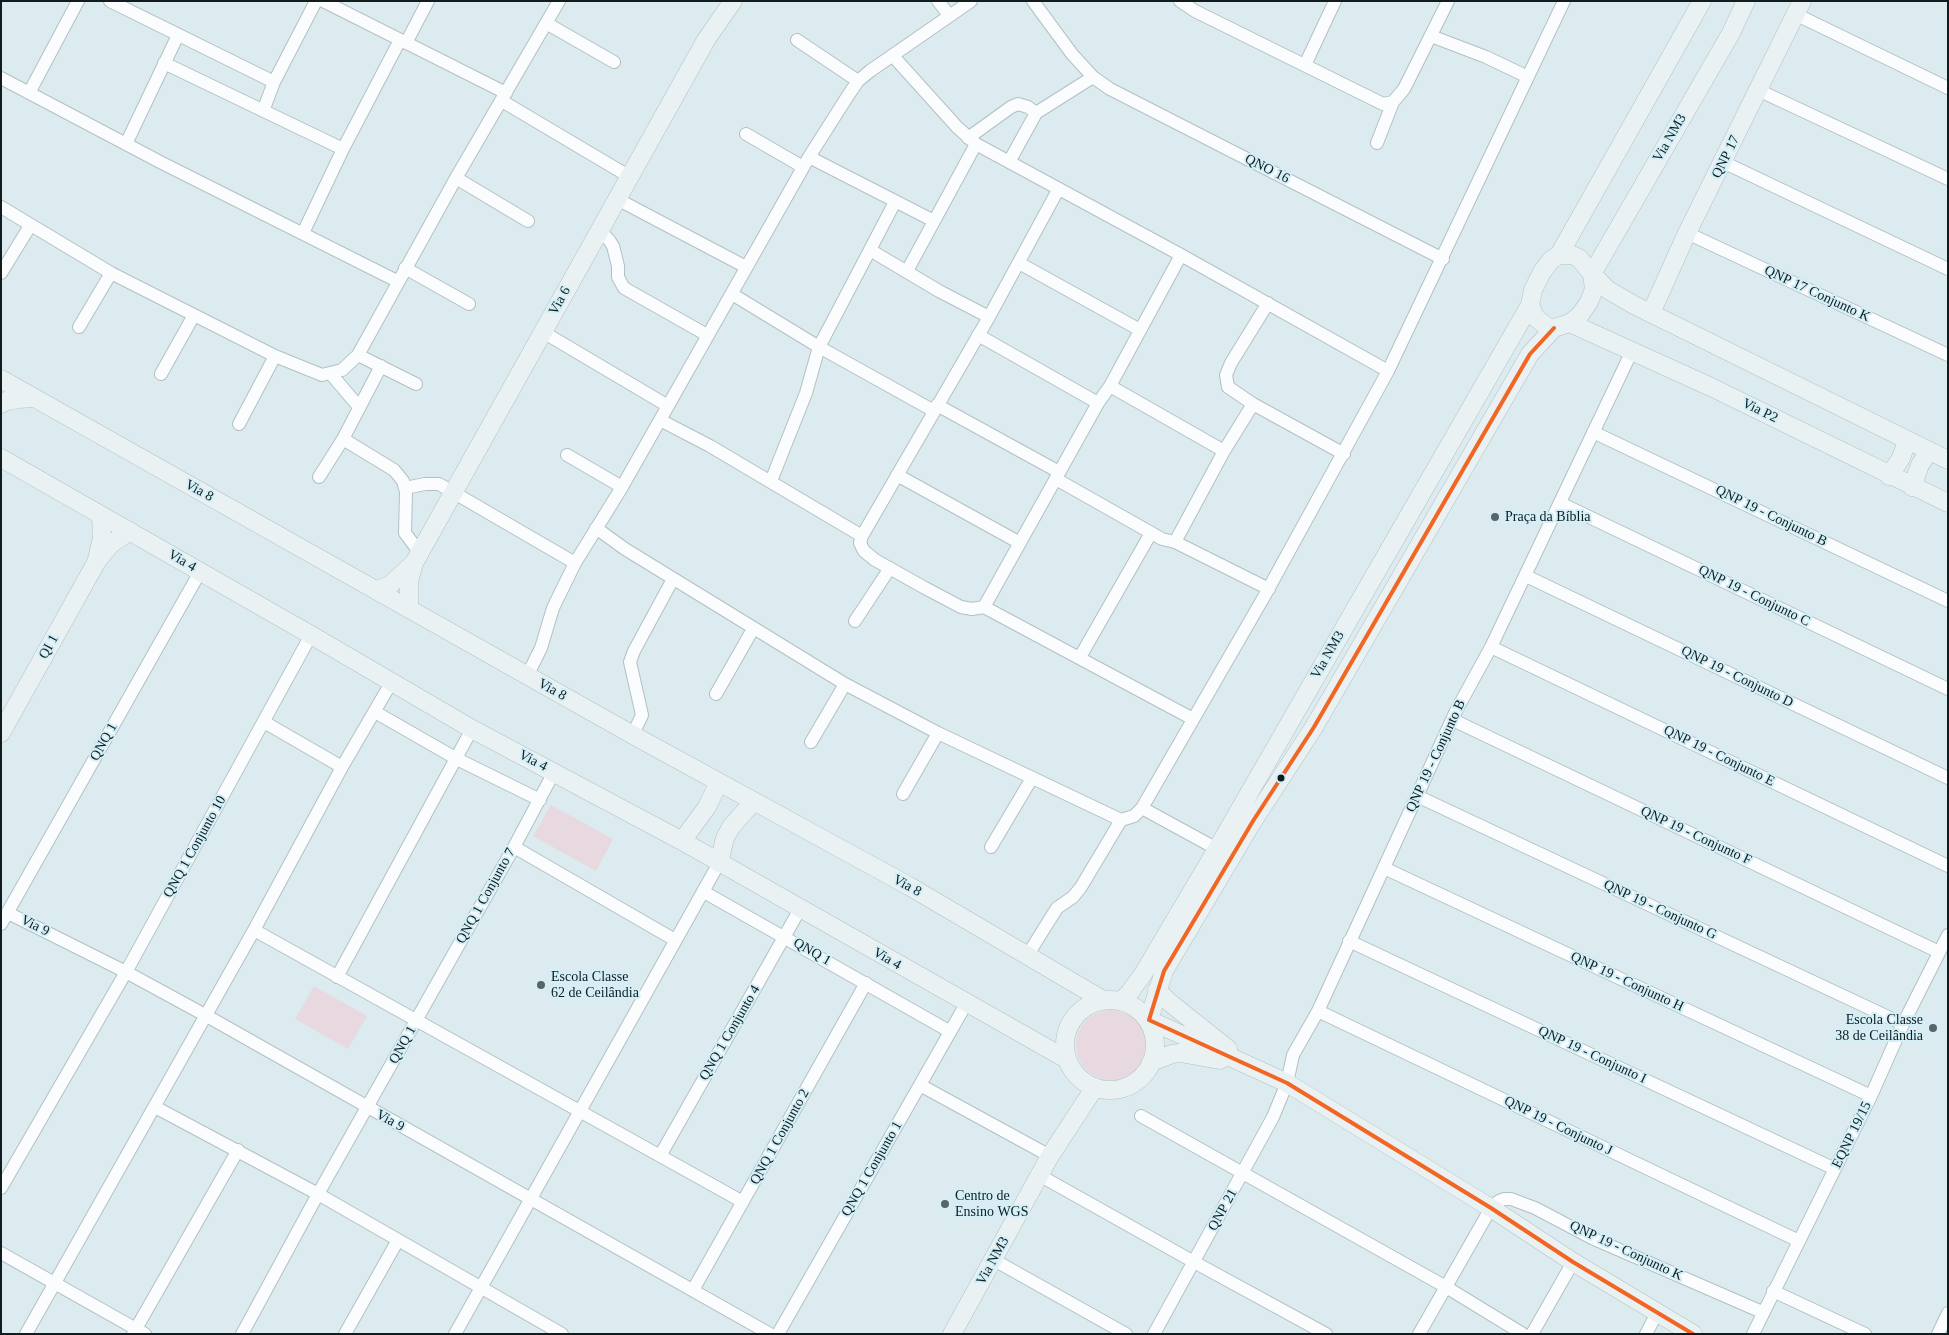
<!DOCTYPE html>
<html>
<head>
<meta charset="utf-8">
<style>
  body { margin:0 }
  #map { position:relative; width:1949px; height:1335px; overflow:hidden; background:#dbebf0; font-family:"Times New Roman",serif }
  canvas { display:block }
  .frame { position:absolute; inset:0; border:2px solid #111c1f; pointer-events:none }
</style>
</head>
<body>
<div id="map">
<canvas width="1949" height="1335"></canvas>
<div class="frame"></div>
</div>
<script>
const g = document.querySelector('canvas').getContext('2d');
g.lineJoin = 'round';
function fill(path, color) { g.fillStyle = color; g.fill(path, 'evenodd'); }
const poly = rows => new Path2D(rows.map(r => 'M' + r).join(''));
function strokePath(path, color, width, dash) { g.strokeStyle = color; g.lineWidth = width; g.lineCap = dash ? 'butt' : 'round'; g.setLineDash(dash || []); g.stroke(path); }
function drawText(font, color, halo, rows, align = 'center') {
  g.font = font + ' "Times New Roman",serif'; g.lineWidth = 4; g.setLineDash([]); g.textBaseline = 'middle'; g.strokeStyle = halo; g.fillStyle = color; for (const [text, x, y, turn = 0] of rows) {
    g.save(); g.translate(x, y); g.rotate((+turn || 0) * Math.PI / 180); g.textAlign = isNaN(turn) ? turn : align; if (halo) g.strokeText(text, 0, 0); g.fillText(text, 0, 0); g.restore();
  }
}
fill(poly([
  [551,805,613,839,596,871,533,836],
  [314,986,367,1016,348,1049,295,1019],
  '1076 1045a35 35 0 1 1 70 0a35 35 0 1 1-70 0Z'
]), '#e8d8df');
const street = poly([
  [110,1,274,82,316,1],
  [323,1,506,93],
  [938,1,949,15],
  [1033,1,1072,54,1093,77,1110,89,1443,259],
  [1180,1,1195,11,1383,104,1393,102,1404,89,1448,1],
  [1795,14,1948,88],
  [546,23,614,62],
  [1431,36,1486,57,1528,77],
  [797,40,858,81],
  [406,43,428,1],
  [893,56,957,127,976,144,1181,255,1388,371],
  [164,63,343,149],
  [1305,65,1335,1],
  [1,78,162,163,397,281],
  [1758,90,1948,179],
  [29,93,78,1],
  [502,101,630,177],
  [263,111,274,82],
  [746,134,803,167],
  [968,138,1011,107,1018,104,1028,107,1036,113],
  [1377,143,1393,102],
  [126,144,178,35],
  [809,157,934,221],
  [1009,162,1036,113,1093,77],
  [1723,162,1948,269],
  [456,178,528,221],
  [1058,190,989,317,862,536,860,543,864,551,875,560,925,588,961,607,972,609,984,607,1193,719],
  [617,199,746,267],
  [1,207,111,273,275,356,322,375,342,370,358,355,456,178,559,1],
  [600,231,609,240,613,246,618,266,618,277,624,288,707,335],
  [303,233,343,149,400,40],
  [1687,233,1948,355],
  [870,250,939,291,989,317],
  [1019,263,1140,330],
  [405,268,469,304],
  [907,271,976,144],
  [1,273,30,226],
  [732,294,819,347,934,411],
  [1268,303,1231,363,1226,375,1228,387,1253,404,1344,454],
  [79,327,111,273],
  [543,332,668,406],
  [978,335,1098,403],
  [358,355,416,384],
  [161,374,194,315],
  [331,374,359,407],
  [1110,386,1224,451],
  [937,405,1059,472],
  [660,420,710,446,862,536],
  [239,424,275,356],
  [1593,432,1948,601],
  [343,439,394,470,403,481,406,492,405,533,420,553],
  [567,455,622,487],
  [897,475,1020,543],
  [319,477,343,439,381,366],
  [1056,479,1162,539,1175,542,1269,589],
  [771,481,806,393,819,347,895,202],
  [405,488,425,484,439,484,575,563],
  [1560,503,1948,689],
  [596,528,625,549,845,684,938,733,1121,820,1134,816,1142,808,1265,595,1388,371,1564,1],
  [1175,542,1224,451,1253,404],
  [1526,576,1948,778],
  [984,607,1098,403,1110,386,1181,255],
  [855,621,890,568],
  [1491,647,1948,866],
  [1080,657,1151,533],
  [527,676,541,648,553,608,575,563,622,487,809,157,849,94,858,81,870,71,971,1],
  [716,694,753,629],
  [375,712,457,759,540,800],
  [1453,720,1939,952],
  [264,722,342,767],
  [633,734,642,715,630,662,634,651,673,579],
  [811,742,845,684],
  [903,794,938,733],
  [1417,796,1903,1024],
  [1142,808,1217,849],
  [514,847,675,940],
  [991,847,1032,778],
  [1384,868,1871,1096],
  [704,892,949,1031],
  [8,913,126,972,205,1015,770,1334],
  [1,924,200,572],
  [254,930,743,1202],
  [1349,941,1835,1169],
  [1027,956,1057,908,1073,897,1081,887,1121,820],
  [337,977,472,729],
  [1318,1011,1799,1241],
  [920,1085,1050,1156],
  [155,1107,318,1194,562,1334],
  [1141,1116,1446,1287,1523,1334],
  [660,1156,800,909],
  [1039,1175,1194,1262,1326,1334],
  [1,1188,126,972,311,635],
  [1,1253,145,1334],
  [994,1260,1126,1334],
  [693,1290,866,983],
  [1773,1291,1865,1334],
  [26,1334,254,930,342,767,391,683],
  [133,1334,238,1150],
  [242,1334,318,1194,514,847,554,772],
  [345,1334,398,1240],
  [455,1334,719,863],
  [778,1334,966,1004],
  [1154,1334,1273,1117,1287,1083,1293,1055,1318,1011,1456,711,1491,647,1632,351],
  [1419,1334,1491,1208,1499,1201,1504,1199,1511,1199,1535,1208,1592,1238,1762,1312],
  [1532,1334,1573,1262],
  [1646,1334,1657,1313],
  [1753,1334,1871,1096,1903,1024,1948,935],
  [1938,1334,1948,1313]
]);
const secondary = poly([
  [1746,1,1731,33,1592,274,1608,290,1634,305,1948,460],
  [1559,255,1702,1],
  [1651,313,1687,233,1802,1],
  [1570,323,1711,387,1948,503],
  [1554,328,1530,354,1314,727,1253,821,1164,971,1149,1020,1287,1083,1491,1208,1573,1262,1693,1334],
  [1,379,640,739,909,886,1103,1000],
  [1,404,6,401,18,399,34,398],
  [1,458,311,635,472,729,682,841,1068,1060],
  [1889,476,1901,458,1907,441],
  [1912,487,1920,465,1929,451],
  [97,559,102,538,101,515],
  [377,590,390,585,414,563],
  [409,608,409,582,414,563,706,40,733,1],
  [1,733,97,561,111,544,130,531],
  [682,841,707,807,719,782],
  [719,863,725,838,731,827,753,802],
  [1157,990,1169,1002,1228,1049],
  '1065 1045a45 45 0 1 1 90 0a45 45 0 1 1-90 0Z',
  [1121,1001,1130,992,1143,974,1217,849,1530,305,1533,290,1542,272,1551,260,1559,255,1572,255,1579,258,1592,274,1594,289,1589,302,1580,315,1570,323,1554,328,1547,327,1535,317,1530,305],
  [1151,1062,1172,1054,1180,1053,1220,1060],
  [952,1334,1050,1156,1095,1087]
]);
strokePath(street, '#b3c0c3', 14);
strokePath(secondary, '#b3c0c3', 19);
strokePath(street, '#fafcfd', 12);
strokePath(secondary, '#e9f1f3', 18);
strokePath(poly([
  [1554,328,1530,354,1314,727,1253,821,1164,971,1149,1020,1287,1083,1491,1208,1573,1262,1693,1334]
]), '#f26522', 4);
for (const [x, y, r, color] of [
  [1495,517,5,"#586468"],
  [1281,778,4.5,"#111c1f"],
  [541,985,5,"#586468"],
  [1933,1028,5,"#586468"],
  [945,1204,5,"#586468"]
]) { const dot = new Path2D(); dot.arc(x, y, r, 0, 2 * Math.PI); g.fillStyle = color; g.fill(dot); strokePath(dot, '#d3eff8', 2); }
drawText('14px', '#111c1f', '#d3eff8', [
  ["Via NM3",1670,138,-60],
  ["QNP 17",1726,157,-64],
  ["QNO 16",1267,169,27],
  ["QNP 17 Conjunto K",1817,294,25],
  ["Via 6",560,301,-61],
  ["Via P2",1760,411,26],
  ["Via 8",199,491,29],
  ["QNP 19 - Conjunto B",1771,516,26],
  ["Via 4",182,561,30],
  ["QNP 19 - Conjunto C",1754,596,26],
  ["QI 1",49,647,-61],
  ["Via NM3",1328,655,-60],
  ["QNP 19 - Conjunto D",1737,677,26],
  ["Via 8",552,690,29],
  ["QNQ 1",104,742,-61],
  ["QNP 19 - Conjunto B",1436,756,-65],
  ["QNP 19 - Conjunto E",1719,756,26],
  ["Via 4",533,761,28],
  ["QNP 19 - Conjunto F",1696,836,25],
  ["QNQ 1 Conjunto 10",195,847,-61],
  ["Via 8",907,886,29],
  ["QNQ 1 Conjunto 7",486,896,-61],
  ["QNP 19 - Conjunto G",1660,910,25],
  ["Via 9",35,926,27],
  ["QNQ 1",812,952,30],
  ["Via 4",887,959,30],
  ["QNP 19 - Conjunto H",1627,982,25],
  ["QNQ 1 Conjunto 4",730,1033,-60],
  ["QNQ 1",403,1045,-61],
  ["QNP 19 - Conjunto I",1592,1055,25],
  ["Via 9",390,1121,29],
  ["QNP 19 - Conjunto J",1558,1126,26],
  ["EQNP 19/15",1852,1135,-64],
  ["QNQ 1 Conjunto 2",780,1137,-61],
  ["QNQ 1 Conjunto 1",872,1169,-60],
  ["QNP 21",1223,1210,-61],
  ["QNP 19 - Conjunto K",1626,1251,25],
  ["Via NM3",993,1261,-61]
]);
drawText('14px', '#111c1f', '#d3eff8', [
  ["Praça da Bíblia",1505,517],
  ["Escola Classe",551,977],
  ["62 de Ceilândia",551,993],
  ["Escola Classe",1923,1020,"right"],
  ["38 de Ceilândia",1923,1036,"right"],
  ["Centro de",955,1196],
  ["Ensino WGS",955,1212]
], 'left');
</script>
</body>
</html>
